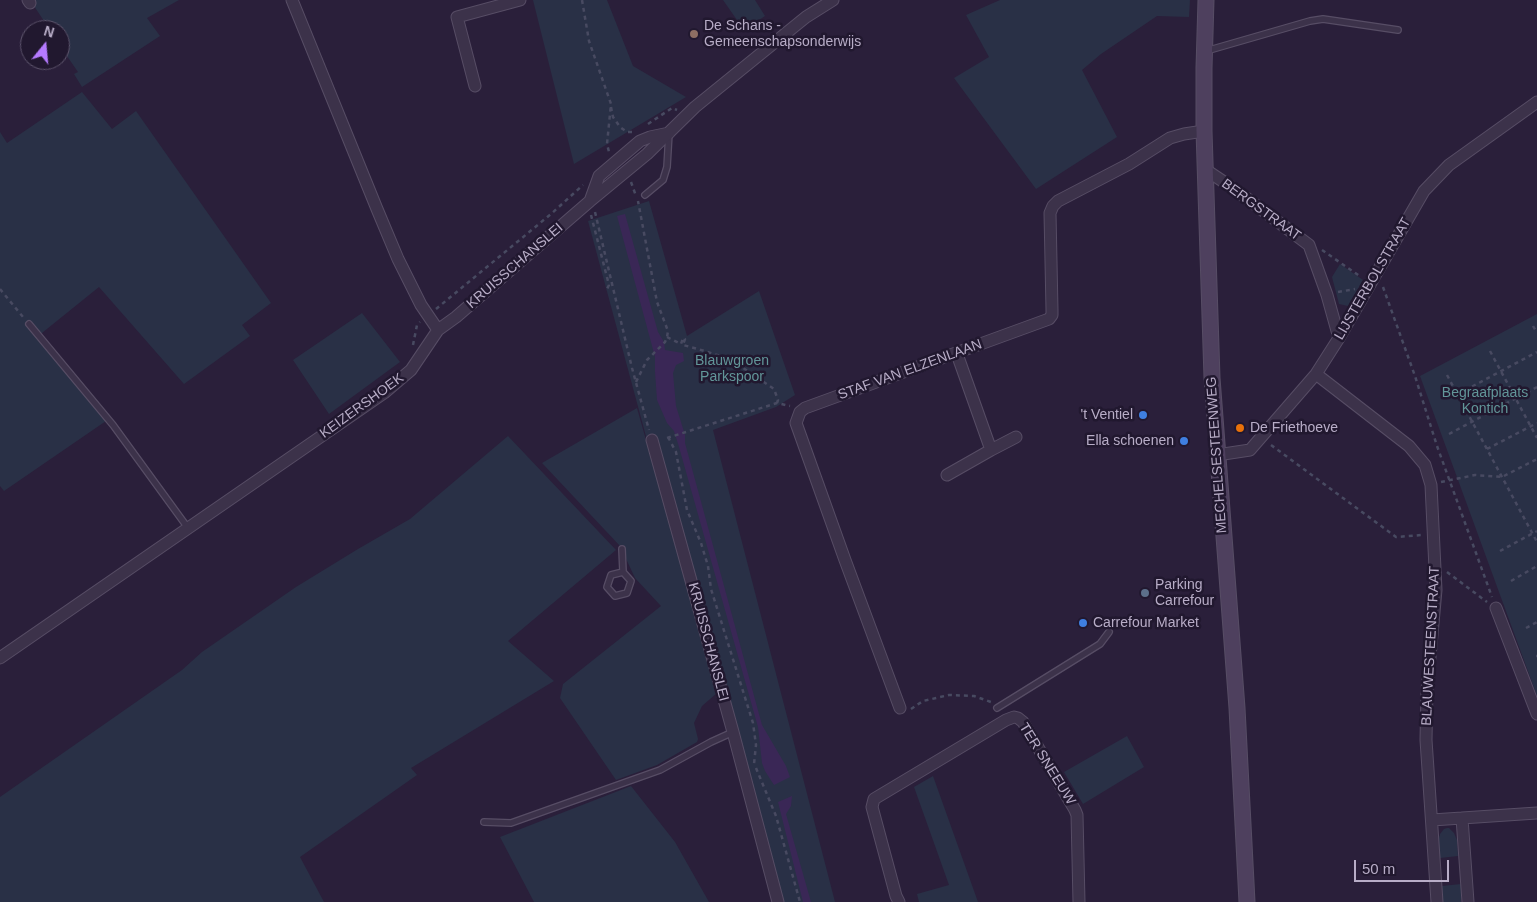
<!DOCTYPE html>
<html>
<head>
<meta charset="utf-8">
<style>
  body { margin:0 }
  #map { position:relative; width:1537px; height:902px; overflow:hidden; background:#2a1f3a; font-family:Arial,sans-serif }
  canvas { display:block }
  .north { position:absolute; left:20px; top:20px; width:50px; height:50px; box-sizing:border-box; background:#21182f; border:1px solid #5d546c; border-radius:50%; rotate:17deg; font-size:14px; font-weight:700; line-height:20px; text-align:center; color:#b8adc7 }
  .north::after { content:''; display:block; margin:auto; width:18px; height:22px; background:#b57aff; clip-path:polygon(50% 0,100% 100%,50% 72%,0 100%) }
  .scale { position:absolute; left:1354px; top:860px; width:95px; height:22px; box-sizing:border-box; border:2px solid #b8adc7; border-top:0; padding-left:6px; font-size:15px; line-height:18px; white-space:nowrap; color:#b8adc7; -webkit-text-stroke:4px #21182f; paint-order:stroke }
</style>
</head>
<body>
<div id="map">
<canvas width="1537" height="902"></canvas>
<div class="north">N</div>
<div class="scale">50 m</div>
</div>
<script>
const g = document.querySelector('canvas').getContext('2d');
g.lineJoin = 'round';
function fill(path, color) { g.fillStyle = color; g.fill(path, 'evenodd'); }
const poly = rows => new Path2D(rows.map(r => 'M' + r).join(''));
function strokePath(path, color, width, dash) { g.strokeStyle = color; g.lineWidth = width; g.lineCap = dash ? 'butt' : 'round'; g.setLineDash(dash || []); g.stroke(path); }
function drawText(font, color, halo, rows, align = 'center') {
  g.font = font + ' Arial,sans-serif'; g.lineWidth = 5; g.setLineDash([]); g.textBaseline = 'middle'; g.strokeStyle = halo; g.fillStyle = color; for (const [text, x, y, turn = 0] of rows) {
    g.save(); g.translate(x, y); g.rotate((+turn || 0) * Math.PI / 180); g.textAlign = isNaN(turn) ? turn : align; if (halo) g.strokeText(text, 0, 0); g.fillText(text, 0, 0); g.restore();
  }
}
fill(poly([
  [30,0,179,0,147,18,160,36,82,87,74,74,78,72,60,46,60,30,50,30],
  [533,0,607,0,633,66,686,97,574,164],
  [723,0,755,0,765,16,744,30],
  [1000,0,1190,0,1189,17,1157,16,1101,54,1082,70,1117,137,1036,189,954,78,989,57,966,15],
  [82,92,112,129,136,111,271,303,242,325,250,336,184,384,99,287,37,337,106,421,4,491,0,486,0,132,7,143],
  [649,201,687,336,759,291,795,395,776,407,713,430,835,902,779,902,647,440,588,221],
  [1340,264,1363,280,1348,306,1339,304,1332,277],
  [362,313,400,362,329,414,293,360],
  [1537,314,1537,696,1420,376],
  [637,408,717,693,702,706,694,723,698,739,697,742,657,765,616,780,560,698,563,684,661,606,635,578,620,546,542,463],
  [508,436,616,550,508,641,554,681,411,768,417,775,300,857,324,902,0,902,0,797,182,670,202,652,296,587,358,549,410,519],
  [1127,736,1144,767,1083,804,1064,772],
  [933,776,978,902,919,902,917,894,949,885,914,787],
  [631,786,675,842,709,902,534,902,500,837],
  [1447,828,1449,828,1454,833,1457,840,1458,856,1440,858,1438,841,1440,834,1444,829],
  [1461,884,1461,902,1443,902,1442,886]
]), '#293046');
fill(poly([
  [625,214,658,332,664,342,665,350,683,353,684,361,676,365,673,373,676,406,685,435,685,443,762,725,786,766,790,777,774,785,765,771,762,763,758,727,679,447,674,431,667,423,657,400,655,372,655,357,617,216],
  [792,796,791,806,786,814,811,902,803,902,778,802]
]), '#3a2756');
const lane = poly([
  [1206,51,1310,21,1323,19,1398,30],
  [645,195,663,180,667,167,669,133],
  [29,324,113,425,188,528],
  [622,549,623,572,631,581,627,593,615,596,607,587,611,575,623,572],
  [997,708,1100,644,1109,632],
  [484,822,511,823,660,770,711,742,733,732]
]);
const street = poly([
  [28,0,30,3],
  [292,0,377,209,398,259,421,305,438,330],
  [475,86,457,17,520,0],
  [1206,170,1233,188,1309,245,1327,295,1339,338],
  [590,201,599,176,640,141,650,137,669,133],
  [1316,374,1409,446,1425,465,1431,485,1436,590,1427,690,1426,740,1437,902],
  [652,440,733,732,778,902],
  [991,450,1016,437],
  [1217,455,1250,450,1316,374,1339,338,1424,191,1449,165,1537,102],
  [947,475,991,450,957,354],
  [1496,608,1537,714],
  [0,658,384,393,411,370,438,330,456,317,590,201,647,154,695,107,806,17,833,0],
  [900,708,845,560,796,423,800,412,805,408,1049,319,1052,315,1052,310,1050,213,1053,206,1058,201,1129,164,1170,138,1184,134,1204,131],
  [1462,818,1468,902],
  [1432,820,1537,813],
  [899,902,896,896,872,807,874,799,1006,720,1014,717,1018,718,1023,722,1075,810,1077,815,1079,902]
]);
const secondary = poly([
  [1206,0,1204,68,1204,131,1212,378,1237,708,1247,902]
]);
strokePath(lane, '#574d65', 8);
strokePath(street, '#574d65', 13);
strokePath(secondary, '#574d65', 17);
strokePath(poly([
  [582,0,589,41,611,104,607,144,609,152],
  [611,107,613,117,620,127,627,132,633,132],
  [648,124,672,108,677,110],
  [631,182,636,196],
  [595,212,632,368,649,430],
  [591,215,609,285,606,291],
  [1322,250,1361,277],
  [1383,287,1415,376,1437,446,1492,597],
  [0,289,23,317],
  [1338,292,1355,289],
  [436,309,551,214,583,185],
  [1533,326,1537,333],
  [667,337,681,344,683,338,685,339,683,345,698,349,730,359,774,389,778,400,777,403],
  [413,345,417,325,420,322],
  [1490,351,1537,438],
  [1447,375,1537,542],
  [636,382,647,360,665,342,667,337,668,331,657,302,638,201],
  [1458,394,1537,352],
  [1449,434,1537,387],
  [668,437,676,452,687,510,701,543,708,566,711,589,753,723,756,745,754,764],
  [667,438,777,403,790,406],
  [1271,445,1396,537,1422,535],
  [1487,449,1537,423],
  [1441,482,1475,475,1502,477,1537,459],
  [1500,551,1537,531],
  [1447,572,1487,602],
  [1511,581,1537,566],
  [1526,628,1537,622],
  [1536,656,1537,656],
  [911,709,923,701,949,695,974,696,991,702],
  [756,768,776,816,800,902]
]), '#484a61', 2.5, [4, 4]);
strokePath(lane, '#3c324a', 5.5);
strokePath(street, '#3c324a', 11);
strokePath(secondary, '#4e405e', 15);
for (const [x, y, r, color] of [
  [694,34,5,"#8d6e63"],
  [1143,415,5,"#3f7fe0"],
  [1240,428,5,"#e8710a"],
  [1184,441,5,"#3f7fe0"],
  [1145,593,5,"#5c6f8a"],
  [1083,623,5,"#3f7fe0"]
]) { const dot = new Path2D(); dot.arc(x, y, r, 0, 2 * Math.PI); g.fillStyle = color; g.fill(dot); strokePath(dot, '#21182f', 2); }
drawText('14px', '#b8adc7', '#21182f', [
  ["De Schans -",704,26],
  ["Gemeenschapsonderwijs",704,42],
  ["'t Ventiel",1133,415,"right"],
  ["De Friethoeve",1250,428],
  ["Ella schoenen",1174,441,"right"],
  ["Parking",1155,585],
  ["Carrefour",1155,601],
  ["Carrefour Market",1093,623]
], 'left');
drawText('14px', '#b8adc7', '#21182f', [
  ["BERGSTRAAT",1261,210,36],
  ["KRUISSCHANSLEI",515,266,-41],
  ["LIJSTERBOLSTRAAT",1373,279,-60],
  ["STAF VAN ELZENLAAN",910,370,-20],
  ["KEIZERSHOEK",362,406,-36],
  ["MECHELSESTEENWEG",1217,455,-94],
  ["KRUISSCHANSLEI",708,642,75],
  ["BLAUWESTEENSTRAAT",1431,646,-87],
  ["TER SNEEUW",1047,764,58]
]);
drawText('14px', '#629699', '#21182f', [
  ["Blauwgroen",732,361],
  ["Parkspoor",732,377],
  ["Begraafplaats",1485,393],
  ["Kontich",1485,409]
]);
</script>
</body>
</html>
